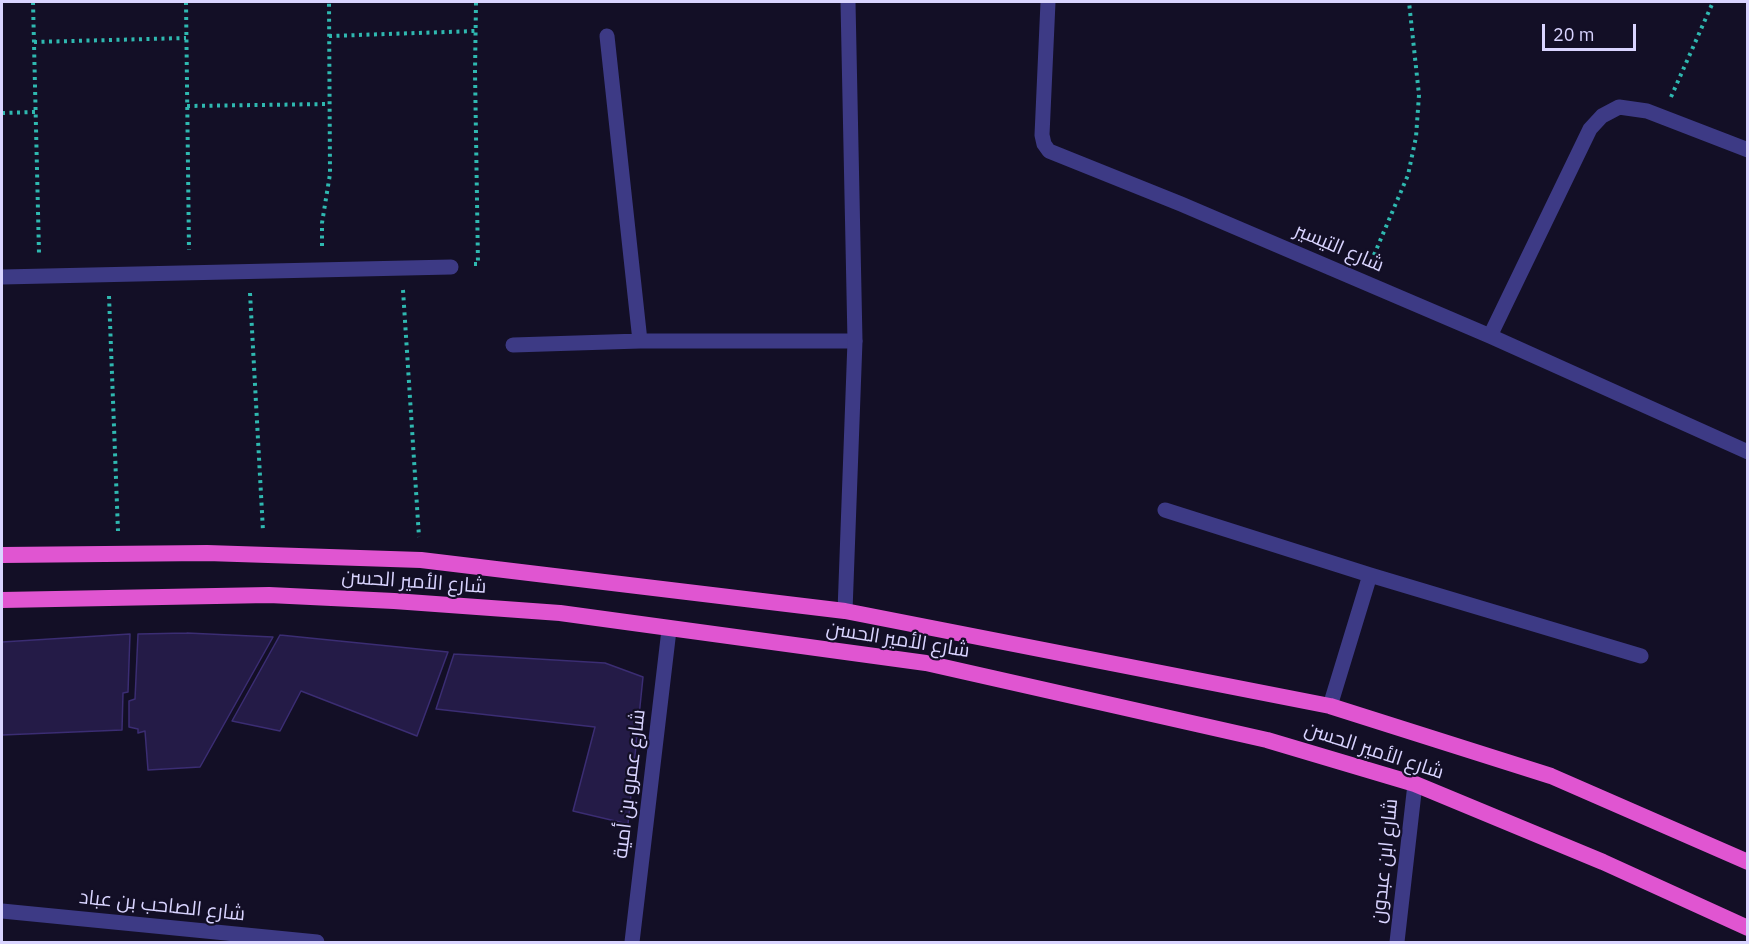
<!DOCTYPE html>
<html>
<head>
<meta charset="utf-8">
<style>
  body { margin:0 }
  #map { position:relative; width:1749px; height:944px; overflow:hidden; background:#130f26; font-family:"IBM Plex Sans",sans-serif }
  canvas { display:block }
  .frame { position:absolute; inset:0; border:3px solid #d9d4ff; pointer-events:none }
  .scale { position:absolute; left:1542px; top:24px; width:94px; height:27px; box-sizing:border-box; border:3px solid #d9d4ff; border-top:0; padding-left:8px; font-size:18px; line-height:21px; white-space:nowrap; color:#d9d4ff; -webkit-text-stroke:4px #130f26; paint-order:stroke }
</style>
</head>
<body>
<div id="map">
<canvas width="1749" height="944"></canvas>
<div class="frame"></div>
<div class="scale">20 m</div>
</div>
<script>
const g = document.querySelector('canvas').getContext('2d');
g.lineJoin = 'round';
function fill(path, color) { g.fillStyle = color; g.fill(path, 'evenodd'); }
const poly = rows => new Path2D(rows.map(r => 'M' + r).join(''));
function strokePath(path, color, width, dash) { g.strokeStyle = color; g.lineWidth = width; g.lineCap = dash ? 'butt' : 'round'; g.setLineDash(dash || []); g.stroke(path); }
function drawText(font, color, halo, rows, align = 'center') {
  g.font = font + ' "IBM Plex Sans",Cairo,sans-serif'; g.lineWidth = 4.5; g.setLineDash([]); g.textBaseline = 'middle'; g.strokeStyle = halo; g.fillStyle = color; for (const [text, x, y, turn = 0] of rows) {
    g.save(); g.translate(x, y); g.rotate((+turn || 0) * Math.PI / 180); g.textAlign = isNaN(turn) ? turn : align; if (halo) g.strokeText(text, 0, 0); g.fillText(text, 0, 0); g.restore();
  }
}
const building = poly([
  [187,633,273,637,200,767,148,770,145,731,138,733,138,729,129,727,129,701,135,699,138,634,187,633],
  [130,634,128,692,123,693,122,730,2,735,2,642,130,634],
  [280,635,448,652,417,736,301,691,280,731,232,721,280,635],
  [454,654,605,663,643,677,628,824,573,811,595,727,436,709,454,654]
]);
fill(building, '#241b47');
strokePath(building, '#3b2d73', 1.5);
strokePath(poly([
  [33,2,39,253],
  [186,2,189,250],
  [329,36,475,31],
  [34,42,186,38],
  [1671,97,1713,2],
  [187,106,329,104],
  [2,113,36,112],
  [322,246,322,223,330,174,329,2],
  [1371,262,1408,175,1416,137,1419,95,1409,2],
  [474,264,478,264,475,72,476,2],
  [403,290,419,537],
  [250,293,263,531],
  [109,296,118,531]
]), '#2fb8b0', 4, [3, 4.5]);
strokePath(poly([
  [607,36,640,341],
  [513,345,640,341,855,341]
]), '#3d3a85', 15);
strokePath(poly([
  [1048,2,1042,135,1044,144,1049,151,1181,204,1490,336,1748,452],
  [2,277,451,267],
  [1490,336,1590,129,1602,116,1619,107,1647,111,1748,150],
  [1165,510,1370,575,1641,656],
  [845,611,855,341,848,2],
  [1330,706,1370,575]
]), '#3d3a85', 15);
strokePath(poly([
  [2,911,317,942],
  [632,942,669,630],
  [1397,942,1415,784]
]), '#3d3a85', 15);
strokePath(poly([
  [2,555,207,553,421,560,845,611,1330,706,1551,776,1748,862],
  [2,600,269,595,394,601,560,613,926,663,1267,740,1415,784,1603,862,1748,928]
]), '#e055d1', 16);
drawText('20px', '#d9d4ff', '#130f26', [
  ["شارع التيسير",1339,248,23],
  ["شارع الأمير الحسن",414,582,4],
  ["شارع الأمير الحسن",898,640,9],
  ["شارع الأمير الحسن",1374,751,18],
  ["شارع عمرو بن أمية",630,784,-83],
  ["شارع ابن عبدون",1385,861,-84],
  ["شارع الصاحب بن عباد",162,906,6]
]);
</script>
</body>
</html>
